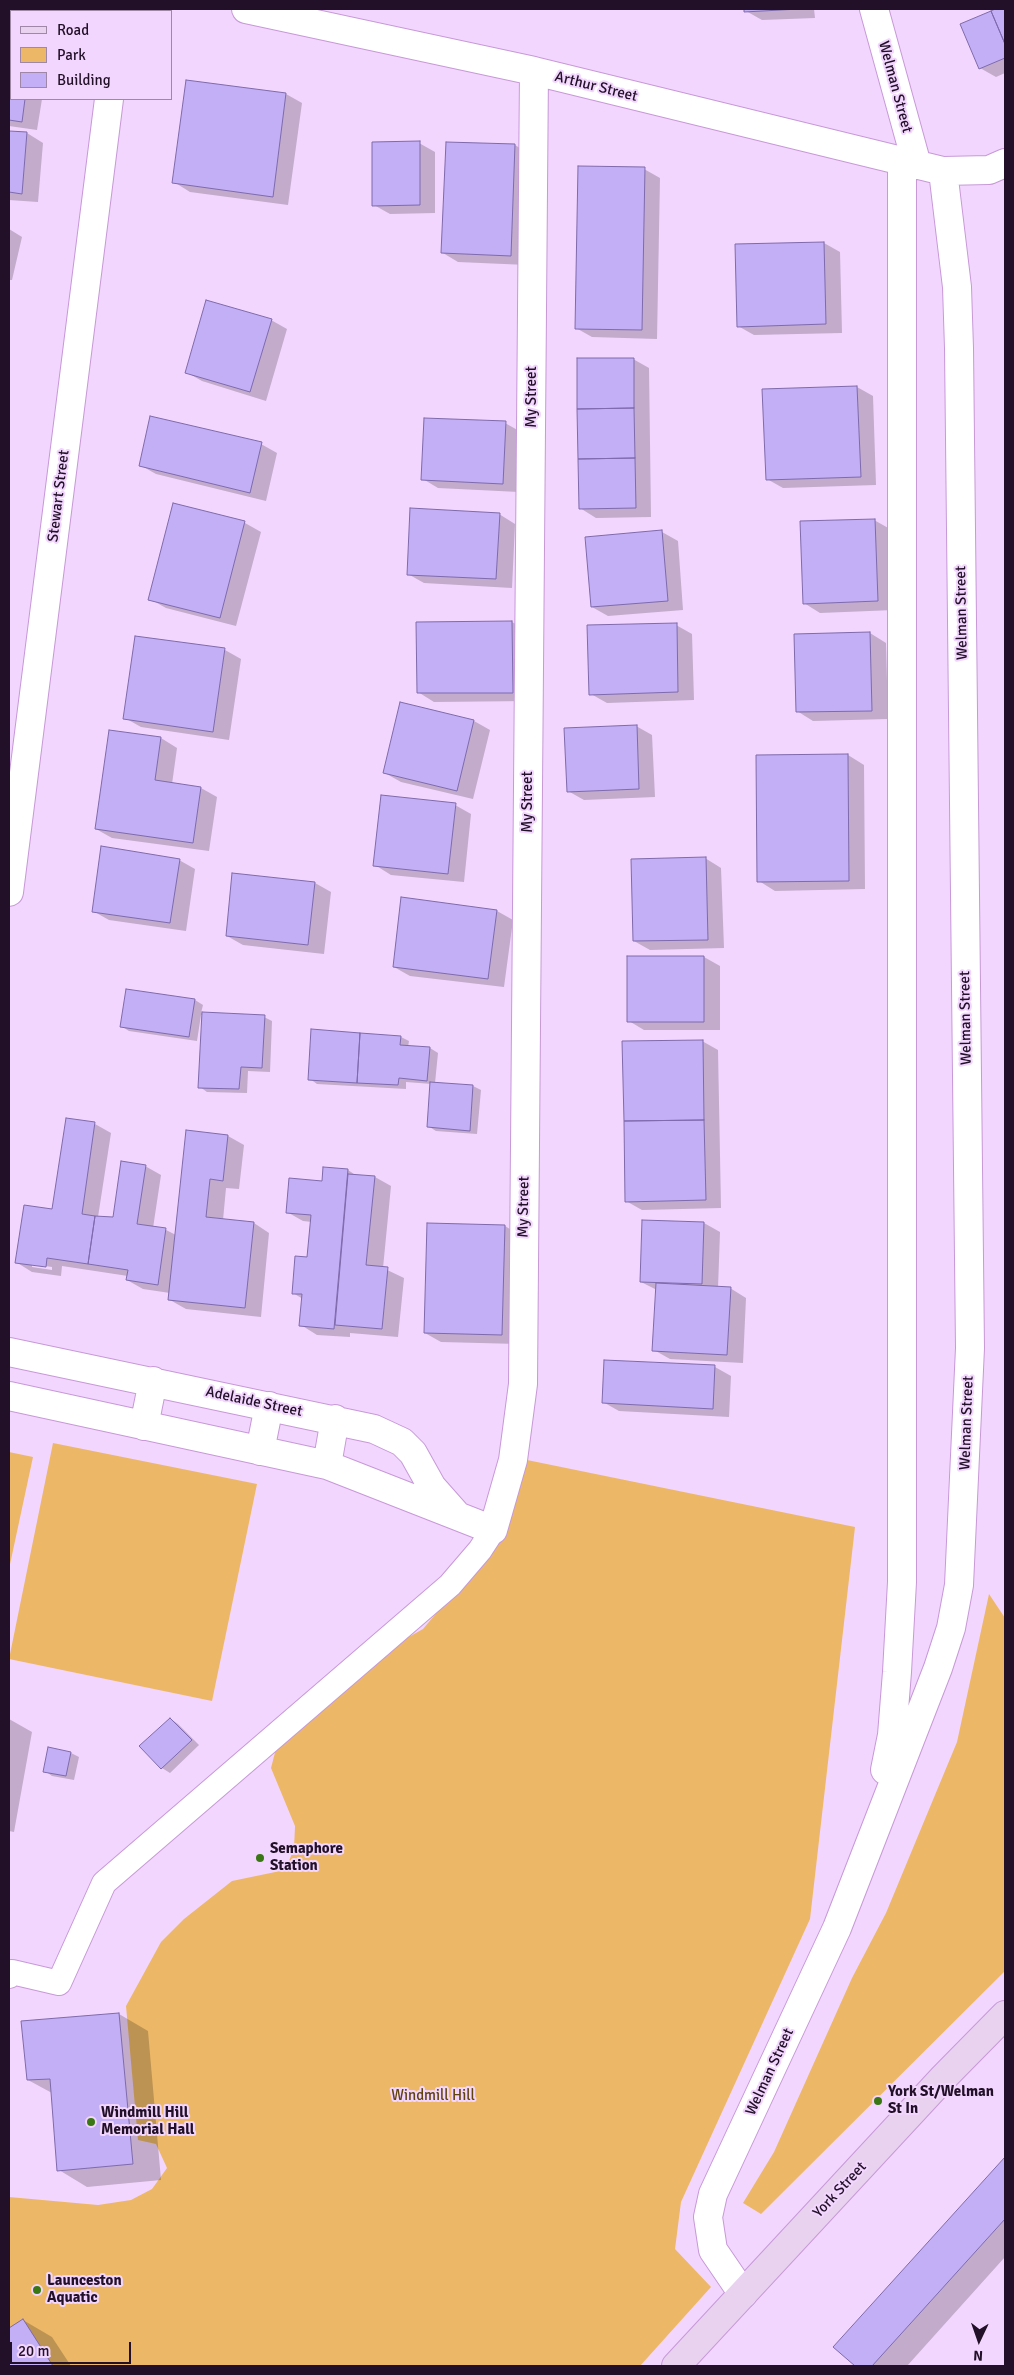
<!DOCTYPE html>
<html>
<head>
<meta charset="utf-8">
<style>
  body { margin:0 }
  #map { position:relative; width:1014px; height:2375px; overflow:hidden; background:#f3d6fe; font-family:Signika,sans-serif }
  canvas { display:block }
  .frame { position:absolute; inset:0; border:10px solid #211027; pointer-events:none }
  .legend { position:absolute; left:10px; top:10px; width:162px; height:90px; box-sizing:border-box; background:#f3d6fe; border:1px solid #9f87a8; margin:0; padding:6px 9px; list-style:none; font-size:15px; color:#211027 }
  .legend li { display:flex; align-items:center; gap:10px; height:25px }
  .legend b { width:25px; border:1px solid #9f87a8 }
  .north { position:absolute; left:954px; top:2315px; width:50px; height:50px; -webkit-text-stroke:4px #f3d6fe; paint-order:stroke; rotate:183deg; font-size:14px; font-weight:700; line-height:20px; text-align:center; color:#211027 }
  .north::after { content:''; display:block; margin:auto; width:18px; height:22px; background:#211027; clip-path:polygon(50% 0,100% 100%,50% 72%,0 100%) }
  .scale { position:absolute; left:10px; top:2342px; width:121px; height:22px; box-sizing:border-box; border:2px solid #211027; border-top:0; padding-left:6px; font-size:15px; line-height:18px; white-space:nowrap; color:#211027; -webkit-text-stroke:4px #f3d6fe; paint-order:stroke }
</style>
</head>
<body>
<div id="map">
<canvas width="1014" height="2375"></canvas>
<div class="frame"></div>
<ul class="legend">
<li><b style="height:6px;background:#e8d2f0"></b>Road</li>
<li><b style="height:14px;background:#ecb867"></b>Park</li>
<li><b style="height:14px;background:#c3aff6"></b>Building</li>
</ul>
<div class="north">N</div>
<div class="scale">20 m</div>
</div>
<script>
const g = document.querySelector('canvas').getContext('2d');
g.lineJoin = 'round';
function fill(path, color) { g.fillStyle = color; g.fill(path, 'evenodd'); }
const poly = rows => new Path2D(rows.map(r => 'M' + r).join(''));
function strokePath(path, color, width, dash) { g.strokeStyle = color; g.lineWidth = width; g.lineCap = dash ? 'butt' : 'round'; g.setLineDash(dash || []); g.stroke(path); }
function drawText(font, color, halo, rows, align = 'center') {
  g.font = font + ' Signika,sans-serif'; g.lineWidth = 4; g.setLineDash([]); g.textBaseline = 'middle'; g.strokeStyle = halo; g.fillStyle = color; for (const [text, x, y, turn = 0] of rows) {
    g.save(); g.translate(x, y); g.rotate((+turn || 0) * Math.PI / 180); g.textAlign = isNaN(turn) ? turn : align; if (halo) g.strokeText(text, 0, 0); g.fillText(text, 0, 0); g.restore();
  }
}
fill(poly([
  [53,1443,257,1484,212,1701,9,1659],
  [9,1452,33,1457,9,1569],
  [527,1460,855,1527,810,1919,681,2202,675,2249,711,2287,640,2366,9,2366,9,2197,98,2205,131,2200,152,2189,167,2168,156,2144,138,2140,126,2006,161,1942,184,1919,232,1881,285,1870,294,1849,295,1826,271,1768,278,1741,375,1656,423,1629,487,1553],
  [989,1594,1005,1618,1005,1971,761,2214,743,2203,774,2152,852,1978,886,1913,957,1742]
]), '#ecb867');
fill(poly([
  [745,9,814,9,815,18,762,20,746,11],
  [998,9,1005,9,1005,73,996,77,980,68,961,25],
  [9,34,11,34,11,99,42,99,37,130,9,126],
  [286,94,302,103,288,205,190,192,174,182],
  [9,132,27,133,43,143,38,202,9,200],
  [419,143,435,152,435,213,390,214,374,205],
  [515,145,531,155,527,265,458,262,443,253],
  [644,169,660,178,657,339,592,337,576,328],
  [9,229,22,237,12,280,9,280],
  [824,243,840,252,842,333,754,335,738,326],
  [271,320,287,329,266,401,202,381,186,372],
  [633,359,649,368,651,517,596,518,580,508],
  [857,387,873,396,876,485,783,488,767,479],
  [505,423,521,432,519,492,438,488,423,479],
  [261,444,277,453,266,501,156,474,140,465],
  [174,504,245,523,261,532,236,626,166,608,150,599],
  [499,514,515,524,512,588,424,583,408,574],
  [874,520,890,529,894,610,820,613,804,603],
  [662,532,678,541,683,610,608,616,592,607],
  [512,622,528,631,529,701,434,702,418,692],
  [676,625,692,634,694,700,607,703,591,694],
  [870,633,886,643,888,719,813,721,797,711,796,635],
  [136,637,225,650,241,659,229,740,141,727,125,718],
  [401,704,474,721,490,730,473,799,401,782,385,773],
  [636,726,652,735,655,797,584,800,568,791],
  [161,738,177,748,172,784,201,788,217,797,209,851,112,838,96,829],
  [848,755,864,765,865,889,775,891,759,881],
  [455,805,471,814,464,882,391,875,375,865],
  [705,858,721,868,724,948,650,950,634,941],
  [179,860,195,869,186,931,109,920,93,911],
  [315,883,331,892,324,954,243,945,227,936],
  [497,911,513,920,504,987,410,976,394,967],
  [704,957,720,966,720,1030,644,1030,629,1021],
  [127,990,195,1000,203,1005,201,1013,264,1017,272,1021,270,1072,248,1071,247,1093,207,1092,200,1087,203,1015,201,1015,197,1041,129,1031,121,1026],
  [312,1031,401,1037,409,1041,408,1047,430,1048,438,1053,435,1083,473,1086,481,1090,477,1134,436,1131,428,1126,432,1084,406,1082,406,1089,317,1084,310,1079],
  [702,1041,718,1050,721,1208,642,1210,626,1201],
  [95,1124,111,1133,98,1217,114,1219,145,1166,161,1175,153,1228,166,1230,176,1235,187,1131,228,1136,244,1145,239,1189,226,1188,223,1220,254,1223,269,1233,261,1317,186,1309,170,1300,170,1293,143,1289,127,1280,128,1276,62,1266,61,1276,32,1272,16,1262,53,1210],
  [32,1264,52,1267,52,1270,32,1267],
  [348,1170,357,1176,375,1177,391,1186,383,1268,404,1278,398,1337,350,1333,350,1337,317,1335,301,1325,303,1299,293,1293,308,1259,312,1222,303,1221,287,1212,323,1182],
  [644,1221,704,1223,720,1232,718,1288,730,1288,746,1298,743,1363,670,1359,654,1350,657,1290,641,1282],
  [505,1226,521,1236,518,1344,441,1342,425,1333],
  [715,1367,731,1376,729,1417,619,1411,603,1402],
  [9,1719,32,1732,14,1832,9,1831],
  [171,1719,178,1724,199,1745,170,1773,162,1768],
  [71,1753,79,1757,74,1780,52,1776,45,1771],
  [119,2014,148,2031,161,2180,87,2187,59,2170,52,2093,28,2080],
  [1005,2158,1005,2257,907,2366,856,2366,835,2347],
  [23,2320,52,2337,71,2366,9,2366,9,2329]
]), '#0003');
const building = poly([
  [744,9,799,9,744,12,744,9],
  [995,9,1005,9,1005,44,991,11,995,9],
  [991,11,1005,44,1005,58,979,69,960,24,991,11],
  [9,33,11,33,11,99,25,99,22,122,9,120,9,33],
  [186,80,286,93,273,197,172,183,186,80],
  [9,131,27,132,22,194,9,192,9,131],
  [420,141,420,205,372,206,372,142,420,141],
  [446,142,515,144,511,256,441,253,446,142],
  [578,166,645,167,642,330,575,329,578,166],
  [824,242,826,324,737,327,735,244,824,242],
  [206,300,272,319,250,392,185,373,206,300],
  [577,358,634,358,634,408,577,409,577,358],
  [857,386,861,477,766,480,762,389,857,386],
  [634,408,635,458,578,459,577,409,634,408],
  [150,416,262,442,250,493,139,466,150,416],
  [424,418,506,421,503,484,421,480,424,418],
  [635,458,636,508,579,509,578,459,635,458],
  [173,503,245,521,220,618,148,600,173,503],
  [410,508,500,513,496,579,407,575,410,508],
  [875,519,878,601,803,604,800,521,875,519],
  [662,530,668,601,591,607,585,537,662,530],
  [512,621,513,693,417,693,416,622,512,621],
  [677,623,678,692,589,695,587,625,677,623],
  [870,632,872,711,796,712,794,634,870,632],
  [135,636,225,648,213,732,123,719,135,636],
  [400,702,474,720,457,791,383,773,400,702],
  [637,725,639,789,567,792,564,728,637,725],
  [109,730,161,737,155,780,201,787,193,843,95,829,109,730],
  [848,754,849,881,757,882,756,755,848,754],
  [381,795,456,803,448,874,373,866,381,795],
  [101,846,180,859,170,923,92,912,101,846],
  [706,857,708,940,633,941,631,859,706,857],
  [232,873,315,882,308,945,226,936,232,873],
  [401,897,497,910,488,979,393,967,401,897],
  [627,956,704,956,704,1022,627,1022,627,956],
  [126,989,195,999,189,1037,120,1027,126,989],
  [202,1012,265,1015,262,1068,241,1067,239,1089,198,1088,202,1012],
  [311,1029,360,1033,357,1083,308,1080,311,1029],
  [360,1033,401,1036,400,1045,430,1047,427,1081,399,1078,398,1085,357,1083,360,1033],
  [703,1040,704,1120,624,1121,622,1041,703,1040],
  [430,1082,473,1085,470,1131,427,1127,430,1082],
  [66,1118,95,1122,82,1214,95,1216,88,1264,47,1258,46,1267,15,1263,24,1205,52,1209,66,1118],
  [704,1120,706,1200,625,1202,624,1121,704,1120],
  [186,1130,228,1135,223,1181,210,1179,206,1217,254,1222,245,1308,168,1300,186,1130],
  [121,1161,146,1165,137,1224,166,1228,158,1285,126,1280,128,1270,88,1264,95,1216,113,1217,121,1161],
  [323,1167,348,1169,334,1329,299,1326,302,1294,292,1294,295,1256,307,1257,311,1215,286,1213,289,1178,322,1181,323,1167],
  [348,1174,375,1176,366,1265,388,1267,382,1329,335,1325,348,1174],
  [642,1220,704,1222,702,1284,640,1282,642,1220],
  [427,1223,505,1225,502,1335,424,1333,427,1223],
  [656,1283,731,1287,727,1355,652,1351,656,1283],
  [604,1360,715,1365,713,1409,602,1403,604,1360],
  [170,1718,192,1740,161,1769,139,1746,170,1718],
  [48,1747,71,1752,66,1776,43,1772,48,1747],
  [119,2013,133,2164,57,2171,50,2079,27,2080,21,2021,119,2013],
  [1005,2157,1005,2219,872,2366,855,2366,833,2347,1005,2157],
  [23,2319,53,2366,9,2366,9,2328,23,2319]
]);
fill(building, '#c3aff6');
strokePath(building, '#7e6aac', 1);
const lane = poly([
  [9,1976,12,1972,59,1983,104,1883,450,1585,480,1550,493,1530]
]);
const street = poly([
  [246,9,534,71,943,171,989,170,1005,163],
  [874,9,917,165],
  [120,11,120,9],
  [9,892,109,99],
  [9,1352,374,1429,402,1442,413,1453,432,1487,455,1513],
  [9,1396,327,1465,493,1530,513,1460,523,1384,534,71],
  [144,1426,153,1381],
  [260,1451,269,1406],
  [327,1465,335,1419],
  [885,1770,892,1735,897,1672,902,1582,902,162],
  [743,2294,713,2250,708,2217,713,2194,837,1928,938,1668,951,1628,959,1585,970,1348,959,348,957,287,943,171]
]);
const secondary = poly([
  [676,2366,944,2077,1005,2015]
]);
strokePath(lane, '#c799d8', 26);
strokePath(street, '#c799d8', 30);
strokePath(secondary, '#c799d8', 30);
strokePath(lane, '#fff', 24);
strokePath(street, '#fff', 28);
strokePath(secondary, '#e8d2f0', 28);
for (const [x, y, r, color] of [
  [260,1858,5,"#387713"],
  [878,2101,5,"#387713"],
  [91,2122,5,"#387713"],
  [37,2290,5,"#387713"]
]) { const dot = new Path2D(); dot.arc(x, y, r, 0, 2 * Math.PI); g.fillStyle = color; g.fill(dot); strokePath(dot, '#f3d6fe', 2); }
drawText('15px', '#211027', '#f3d6fe', [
  ["Arthur Street",596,87,14],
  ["Welman Street",895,87,75],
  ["My Street",532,397,-90],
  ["Stewart Street",59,496,-83],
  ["Welman Street",962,613,-91],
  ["My Street",528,802,-90],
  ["Welman Street",966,1018,-91],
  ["My Street",524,1207,-89],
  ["Adelaide Street",254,1402,12],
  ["Welman Street",967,1423,-88],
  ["Welman Street",770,2072,-65],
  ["York Street",840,2190,-47]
]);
drawText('bold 15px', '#211027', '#f3d6fe', [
  ["Semaphore",270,1849],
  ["Station",270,1866],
  ["York St/Welman",888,2092],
  ["St In",888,2109],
  ["Windmill Hill",101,2113],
  ["Memorial Hall",101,2130],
  ["Launceston",47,2281],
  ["Aquatic",47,2298]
], 'left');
drawText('15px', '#60420d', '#f3d6fe', [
  ["Windmill Hill",433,2096]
]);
</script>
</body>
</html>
